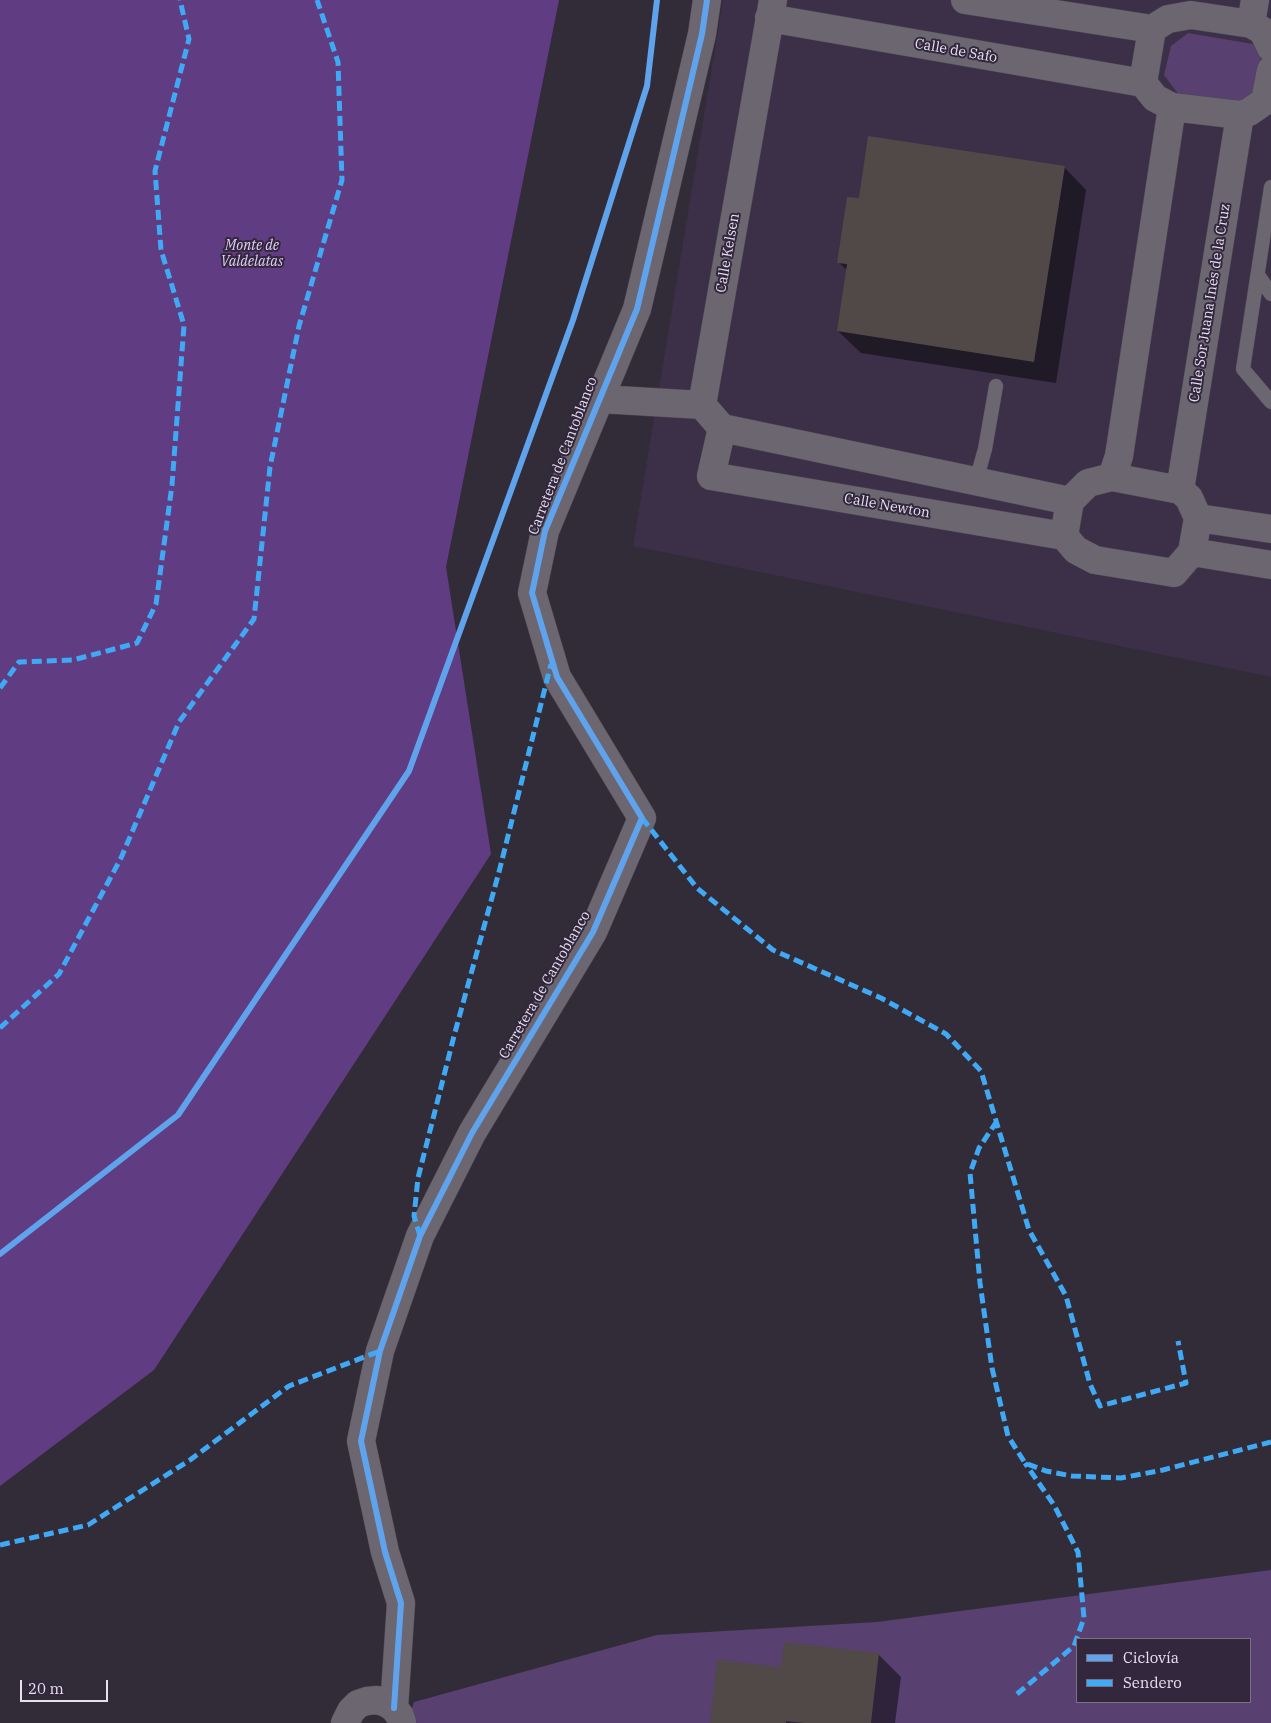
<!DOCTYPE html>
<html>
<head>
<meta charset="utf-8">
<style>
  body { margin:0 }
  #map { position:relative; width:1271px; height:1723px; overflow:hidden; background:#322c38; font-family:"IBM Plex Serif",serif }
  canvas { display:block }
  .legend { position:absolute; left:1076px; top:1638px; width:175px; height:65px; box-sizing:border-box; background:#32273d; border:1px solid #7a7184; margin:0; padding:6px 9px; list-style:none; font-size:15px; color:#e7e1ef }
  .legend li { display:flex; align-items:center; gap:10px; height:25px }
  .legend b { width:25px; border:1px solid #7a7184 }
  .scale { position:absolute; left:20px; top:1680px; width:88px; height:22px; box-sizing:border-box; border:2px solid #e7e1ef; border-top:0; padding-left:6px; font-size:15px; line-height:18px; white-space:nowrap; color:#e7e1ef; -webkit-text-stroke:4px #32273d; paint-order:stroke }
</style>
</head>
<body>
<div id="map">
<canvas width="1271" height="1723"></canvas>
<ul class="legend">
<li><b style="height:6px;background:#60a3ed"></b>Ciclovía</li>
<li><b style="height:6px;background:#3fa9f5"></b>Sendero</li>
</ul>
<div class="scale">20 m</div>
</div>
<script>
const g = document.querySelector('canvas').getContext('2d');
g.lineJoin = 'round';
function fill(path, color) { g.fillStyle = color; g.fill(path, 'evenodd'); }
const poly = rows => new Path2D(rows.map(r => 'M' + r).join(''));
function strokePath(path, color, width, dash) { g.strokeStyle = color; g.lineWidth = width; g.lineCap = dash ? 'butt' : 'round'; g.setLineDash(dash || []); g.stroke(path); }
function drawText(font, color, halo, rows, align = 'center') {
  g.font = font + ' "IBM Plex Serif",serif'; g.lineWidth = 4; g.setLineDash([]); g.textBaseline = 'middle'; g.strokeStyle = halo; g.fillStyle = color; for (const [text, x, y, turn = 0] of rows) {
    g.save(); g.translate(x, y); g.rotate((+turn || 0) * Math.PI / 180); g.textAlign = isNaN(turn) ? turn : align; if (halo) g.strokeText(text, 0, 0); g.fillText(text, 0, 0); g.restore();
  }
}
fill(poly([
  [723,0,1271,0,1271,677,633,546]
]), '#3c2f48');
fill(poly([
  [1188,33,1253,44,1261,60,1255,94,1233,105,1179,95,1164,75,1171,46],
  [1271,1570,1271,1723,407,1723,414,1702,657,1635,877,1622],
  [1077,1639,1250,1639,1250,1702,1077,1702]
]), '#584070');
fill(poly([
  [0,0,559,0,446,567,491,854,154,1370,0,1486]
]), '#603c82');
fill(poly([
  [1064,167,1086,190,1056,383,861,353,838,331,848,271,838,262,860,200],
  [878,1654,901,1677,895,1723,711,1723,782,1669]
]), '#0007');
fill(poly([
  [868,136,1065,166,1034,362,837,331,847,264,837,263,847,197,859,198],
  [784,1642,879,1653,871,1723,804,1723,786,1721,786,1723,710,1723,717,1660,781,1667]
]), '#514947');
const lane = poly([
  [1271,187,1243,369,1271,402],
  [1258,275,1271,294],
  [976,481,985,449,996,386]
]);
const street = poly([
  [965,0,1152,29],
  [769,18,1143,83],
  [1251,24,1255,0],
  [1271,48,1263,31,1251,24,1191,15,1168,19,1152,29,1143,83,1155,98,1172,107,1240,115,1249,112,1265,101,1271,70],
  [600,399,702,405,773,0],
  [702,405,722,428,711,476,1064,536],
  [722,428,1070,501],
  [1112,477,1119,456,1172,107],
  [1112,477,1180,490,1189,498,1198,518,1192,552,1174,573,1095,560,1076,550,1064,536,1070,501,1088,483,1112,477],
  [1180,490,1240,115],
  [1198,518,1271,529],
  [1192,552,1271,565],
  [394,1708,401,1603,385,1552,361,1441,380,1351,420,1236,472,1133,593,932,642,818,557,677,532,593,545,531,637,309,702,34,707,0],
  [345,1723,351,1711,358,1704,367,1701,377,1700,386,1703,394,1708,400,1716,402,1722]
]);
strokePath(lane, '#4c4751', 15);
strokePath(street, '#4c4751', 29);
strokePath(lane, '#6b6670', 14);
strokePath(street, '#6b6670', 28);
strokePath(poly([
  [0,688,19,662,73,660,137,643,156,604,172,485,184,325,161,250,155,171,189,39,180,0],
  [642,818,697,888,773,950,881,998,946,1034,981,1071,1029,1230,1066,1296,1090,1384,1100,1406,1186,1383,1178,1341],
  [0,1028,59,974,121,858,179,722,254,619,270,467,299,326,342,180,338,62,317,0],
  [997,1121,979,1148,970,1173,980,1283,992,1368,1008,1436,1025,1463,1046,1471,1072,1476,1121,1478,1163,1470,1271,1442],
  [420,1236,414,1216,418,1178,454,1036,499,872,551,664],
  [0,1545,88,1525,190,1460,289,1386,380,1351],
  [1017,1694,1074,1646,1084,1618,1078,1552,1054,1505,1025,1463]
]), '#3fa9f5', 5, [10, 5]);
strokePath(poly([
  [0,1254,178,1115,409,771,573,320,647,86,657,0],
  [394,1708,401,1603,385,1552,361,1441,380,1351,420,1236,472,1133,593,932,642,818,557,677,532,593,545,531,637,309,702,34,707,0]
]), '#60a3ed', 6);
drawText('14px', '#e7e1ef', '#32273d', [
  ["Calle de Safo",956,51,10],
  ["Calle Kelsen",728,253,-80],
  ["Calle Sor Juana Inés de la Cruz",1210,303,-81],
  ["Carretera de Cantoblanco",563,456,-69],
  ["Calle Newton",887,506,10],
  ["Carretera de Cantoblanco",545,985,-60]
]);
drawText('italic 14px', '#e3cefa', '#32273d', [
  ["Monte de",252,246],
  ["Valdelatas",252,262]
]);
</script>
</body>
</html>
